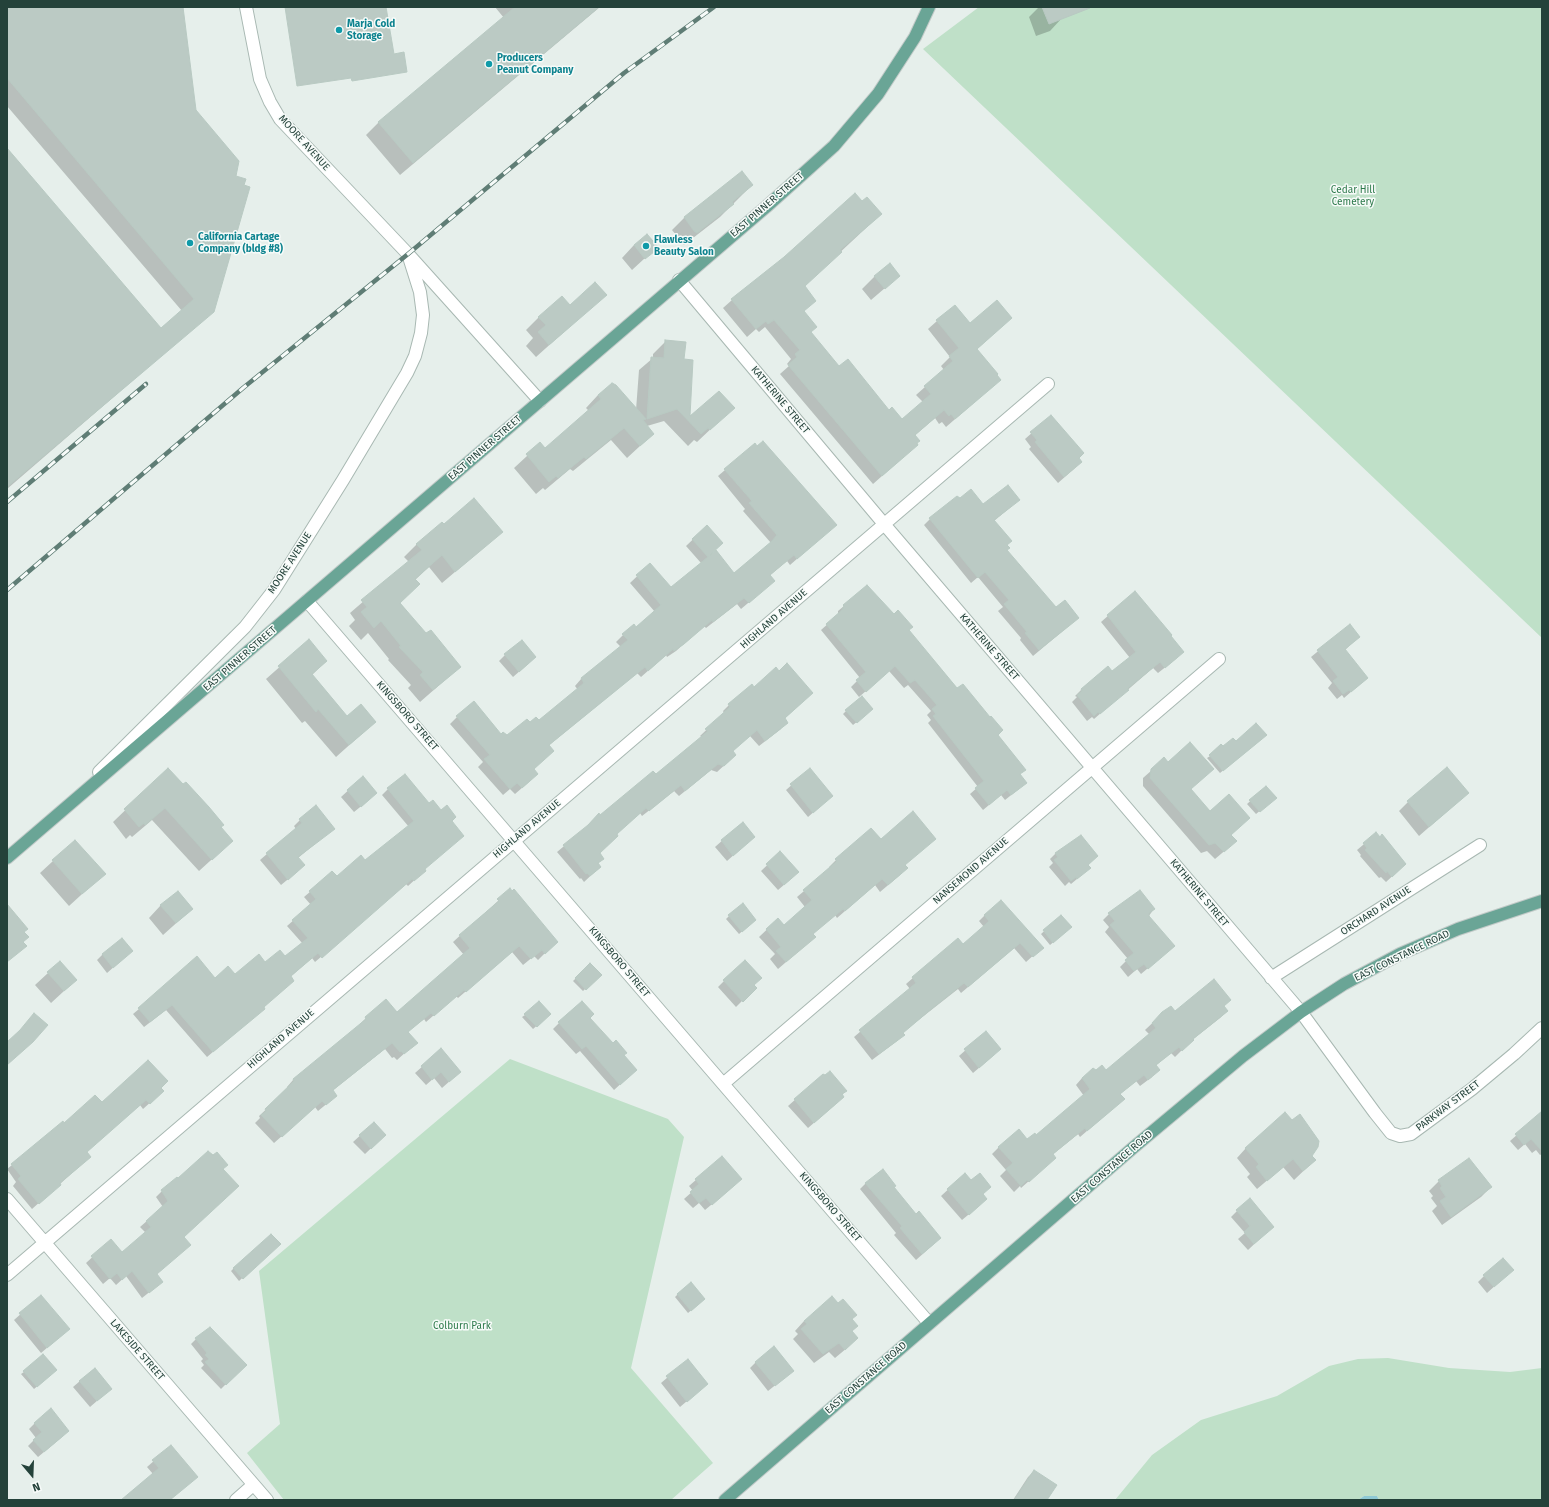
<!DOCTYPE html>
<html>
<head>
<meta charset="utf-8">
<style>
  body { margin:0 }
  #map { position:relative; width:1549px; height:1507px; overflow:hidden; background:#e6efeb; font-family:"Fira Sans",sans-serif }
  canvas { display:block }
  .frame { position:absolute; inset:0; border:8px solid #24423a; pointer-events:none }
  .north { position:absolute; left:12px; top:1455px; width:40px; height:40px; -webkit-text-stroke:3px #f7fbf9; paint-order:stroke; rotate:161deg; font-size:11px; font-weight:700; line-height:16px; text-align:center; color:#24423a }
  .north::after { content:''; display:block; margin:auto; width:14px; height:18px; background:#24423a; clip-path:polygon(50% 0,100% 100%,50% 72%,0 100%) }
</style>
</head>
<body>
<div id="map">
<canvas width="1549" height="1507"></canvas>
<div class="frame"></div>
<div class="north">N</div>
</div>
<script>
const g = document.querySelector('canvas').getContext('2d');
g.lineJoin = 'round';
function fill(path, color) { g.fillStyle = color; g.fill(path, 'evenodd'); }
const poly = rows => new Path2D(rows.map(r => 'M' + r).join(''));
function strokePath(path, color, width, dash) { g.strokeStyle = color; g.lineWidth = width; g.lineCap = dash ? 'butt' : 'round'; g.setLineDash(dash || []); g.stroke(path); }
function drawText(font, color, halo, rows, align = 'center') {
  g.font = font + ' "Fira Sans",sans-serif'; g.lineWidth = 3; g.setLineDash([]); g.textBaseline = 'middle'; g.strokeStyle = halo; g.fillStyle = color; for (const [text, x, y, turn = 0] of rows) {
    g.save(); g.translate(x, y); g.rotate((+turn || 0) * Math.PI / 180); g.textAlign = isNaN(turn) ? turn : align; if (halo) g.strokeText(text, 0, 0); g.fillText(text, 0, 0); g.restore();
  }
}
fill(poly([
  [979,7,1542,7,1542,638,923,49],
  [510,1059,668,1119,684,1137,631,1368,713,1463,671,1500,284,1500,247,1453,280,1424,259,1271],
  [1388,1358,1449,1368,1510,1372,1542,1368,1542,1500,1379,1500,1377,1496,1364,1496,1358,1500,1115,1500,1152,1455,1201,1420,1277,1396,1329,1366,1358,1359]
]), '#bfe0c8');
fill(poly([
  [1364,1496,1377,1496,1379,1500,1358,1500]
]), '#8ec9d4');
fill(poly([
  [7,7,182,7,213,311,7,489,7,149,160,329,182,311,7,106],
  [495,7,600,7,400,175,366,135,379,122,504,18],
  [1039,7,1058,7,1062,18,1050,31,1036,36,1029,17],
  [742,172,752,185,720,217,684,245,672,230,684,218],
  [862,202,881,214,804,286,803,311,810,333,839,368,889,411,902,420,923,402,916,395,944,370,941,366,950,357,928,329,937,321,970,325,1011,318,976,350,1000,380,946,427,942,422,939,424,935,418,914,436,917,445,873,484,780,374,789,366,787,364,791,359,765,327,759,332,756,329,747,337,723,308,732,300],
  [634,245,657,247,632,270,622,258],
  [875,276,899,276,871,300,862,289],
  [605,295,536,357,526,346,533,338,526,330,539,317],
  [666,341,683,360,689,419,733,408,697,442,694,440,688,446,664,421,647,426,653,434,627,458,611,440,573,471,570,469,545,490,543,488,536,494,514,468,540,444,545,449,589,411,586,408,598,395,636,410,639,370,653,358,653,354],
  [1051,416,1083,453,1078,458,1075,468,1058,483,1029,449,1031,447,1025,439],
  [725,470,829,531,790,565,787,561,769,576,767,587,741,609,737,604,706,628,704,626,676,651,667,657,666,655,641,677,637,673,548,746,533,769,530,781,515,794,510,789,503,795,478,767,483,762,450,724,457,717,507,737,530,724,539,722,578,690,575,686,581,679,621,647,616,642,623,635,634,626,636,628,655,612,630,583,650,564,671,588,701,563,686,546,707,526,710,554,733,574,771,543,743,511,745,509,718,476],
  [960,500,983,505,1012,506,994,521,1006,545,1006,551,1056,609,1071,624,1033,656,1020,640,1021,638,998,611,1003,607,978,577,971,583,924,525,930,519],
  [444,526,502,532,442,583,429,567,415,580,400,603,426,635,460,667,420,702,408,688,411,685,388,660,389,659,368,633,361,640,349,626,355,620,350,613,409,562,404,557,417,544],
  [1135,592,1177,658,1158,673,1153,668,1094,719,1092,717,1087,721,1072,702,1077,697,1075,696,1081,690,1112,672,1130,658,1101,622],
  [844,606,908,631,997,735,1019,775,1020,788,1005,800,1001,795,983,810,970,794,978,787,928,723,931,720,927,715,931,711,908,685,904,688,889,671,859,697,851,687,860,678,821,630,838,615,838,611],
  [1350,625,1359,637,1345,650,1367,678,1344,698,1342,695,1337,699,1328,688,1332,683,1311,657],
  [309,641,326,661,312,675,347,717,375,722,336,757,305,721,302,723,266,679],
  [505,655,529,663,513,677,499,661],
  [779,672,812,693,784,719,781,729,759,746,750,736,732,751,729,761,717,772,711,770,679,796,674,791,642,816,640,813,616,834,599,853,603,859,597,864,600,867,584,882,581,878,580,879,557,852,600,816,656,776,702,737,700,736,724,713,723,711,729,705],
  [846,711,869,712,853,725,843,714],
  [1263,738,1220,773,1207,758,1223,748,1236,742],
  [168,769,232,841,199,871,152,820,132,837,130,835,126,839,113,822],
  [810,769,832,796,808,817,786,790],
  [1152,770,1190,789,1230,835,1228,848,1215,859,1207,851,1201,853,1143,786,1143,778],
  [363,777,370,799,354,812,341,797],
  [1266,787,1273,800,1256,814,1247,804],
  [388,789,429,804,451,821,419,876,408,886,406,884,315,962,312,958,290,977,258,1014,207,1057,166,1010,144,1027,133,1014,139,1009,215,979,235,975,285,958,303,944,287,926,311,905,304,897,332,873,336,878,365,861,409,827,382,795],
  [1468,793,1419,836,1399,811,1408,802],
  [300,820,333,829,298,858,298,871,281,885,260,860,296,829,294,826],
  [742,823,754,837,727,861,715,847],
  [871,829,904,865,900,875,880,892,875,885,837,918,835,915,812,934,807,944,778,969,770,959,775,954,759,937,778,919,784,926,805,907,797,897,830,869,829,867,836,860],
  [1376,834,1380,838,1382,836,1401,858,1399,870,1386,882,1381,877,1379,878,1360,856,1361,855,1357,850],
  [780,853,792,878,778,890,761,871],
  [1056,853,1087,865,1083,874,1071,884,1069,882,1065,886,1049,867,1053,863,1050,859],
  [53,861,104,874,69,906,40,873],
  [510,890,550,948,538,960,534,956,523,965,512,952,458,998,456,996,426,1022,424,1019,407,1032,416,1043,397,1060,394,1057,392,1058,385,1049,332,1091,336,1096,329,1102,318,1111,315,1107,274,1143,255,1123,260,1118,259,1116,288,1089,287,1087,293,1080,360,1026,359,1025,366,1018,397,1013,464,955,453,942],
  [161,905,192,909,163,935,149,918],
  [1154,909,1148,917,1167,952,1141,974,1137,969,1128,977,1120,967,1128,959,1105,932,1109,927,1103,920,1109,914],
  [985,915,1036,953,1026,962,1014,948,961,993,958,989,902,1033,903,1035,897,1041,872,1060,854,1037,910,989,906,984,958,939,963,946,984,927,979,921],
  [729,916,752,923,739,934,726,919],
  [1061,916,1068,930,1050,945,1041,934],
  [132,951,107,973,97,960,103,954],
  [590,965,600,975,583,991,573,981],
  [48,973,76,980,51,1003,35,985],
  [724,981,753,985,755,988,736,1007,718,987],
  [1223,1007,1227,1011,1220,1018,1192,1040,1175,1057,1171,1053,1155,1066,1152,1077,1140,1086,1136,1081,1120,1094,1116,1106,1080,1137,1078,1134,1052,1155,1038,1173,1021,1188,1020,1186,1014,1192,1000,1176,1006,1170,992,1154,999,1147,1027,1141,1036,1136,1084,1096,1076,1085,1082,1078,1096,1072,1106,1071,1150,1035,1145,1030,1163,1013],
  [550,1014,533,1029,522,1017,525,1015],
  [589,1018,636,1070,614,1090,580,1051,576,1054,553,1029,559,1023],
  [986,1032,994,1055,973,1073,959,1056],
  [441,1050,460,1072,442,1088,434,1078,426,1085,415,1073],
  [823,1075,845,1091,837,1103,808,1128,788,1106],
  [160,1088,163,1091,143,1109,140,1105,86,1152,90,1157,32,1209,13,1186,16,1182,7,1169,64,1124,102,1103],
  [1542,1113,1542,1154,1540,1155,1536,1150,1532,1153,1525,1144,1518,1150,1510,1141],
  [374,1123,385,1135,365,1154,353,1142],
  [1246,1148,1311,1156,1315,1160,1294,1180,1283,1167,1257,1189,1247,1177,1250,1174,1237,1158],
  [213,1157,222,1170,183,1237,156,1274,162,1282,142,1298,126,1276,116,1285,110,1278,103,1284,86,1263,111,1240,122,1253,146,1233,140,1227,163,1207,156,1197,162,1191],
  [722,1157,735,1185,705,1210,699,1203,693,1208,684,1199,693,1191,689,1186],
  [1469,1160,1491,1187,1481,1197,1442,1225,1432,1211,1437,1206,1431,1198,1433,1196,1429,1191,1439,1181],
  [965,1174,982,1194,980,1205,962,1220,941,1196],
  [866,1183,893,1188,916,1215,934,1244,916,1260,894,1235,896,1233,860,1189],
  [1237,1211,1266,1233,1248,1250,1238,1239,1245,1233,1231,1217],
  [279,1244,239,1281,231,1271,234,1268],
  [1484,1276,1506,1276,1487,1293,1478,1282],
  [678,1294,701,1302,688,1313,675,1297],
  [41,1296,69,1329,41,1353,14,1320],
  [851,1319,851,1332,847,1348,835,1358,829,1352,814,1363,793,1339,798,1334,795,1331,804,1321],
  [196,1339,245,1365,221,1389,201,1368,204,1365,201,1361,203,1359,191,1344],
  [688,1360,700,1390,680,1407,661,1383],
  [756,1362,793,1371,768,1391,750,1368],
  [94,1369,105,1394,90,1407,73,1387],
  [24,1372,53,1373,34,1389,21,1374],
  [35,1423,62,1437,38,1457,28,1446,36,1438,29,1429],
  [171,1446,170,1500,124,1500,153,1474,147,1467],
  [1034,1471,1046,1500,1013,1500,1028,1477]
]), '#0003');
const building = poly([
  [7,7,183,7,196,110,239,161,236,176,246,179,244,185,250,187,214,312,7,487,7,148,161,328,194,299,7,78,7,7],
  [285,7,386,7,394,54,404,52,407,72,352,81,351,78,297,86,285,7],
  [515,7,599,7,413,163,378,122,515,7],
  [1042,7,1089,7,1090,8,1049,24,1042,7],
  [742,171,753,185,732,202,734,204,697,233,694,231,684,217,742,171],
  [855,193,862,201,867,197,882,214,840,250,842,252,805,286,816,301,804,311,817,327,811,332,839,366,848,359,889,410,892,407,902,419,931,394,924,386,953,361,949,356,959,348,936,320,955,305,970,323,997,300,1012,318,977,349,998,374,997,375,1001,380,955,419,951,414,949,416,944,410,915,435,920,441,917,443,918,445,882,476,788,365,797,357,795,354,800,350,774,320,768,324,766,321,756,329,731,299,784,257,855,193],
  [647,234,659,248,645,259,634,245,647,234],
  [890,263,900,276,885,289,874,276,890,263],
  [595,282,607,295,549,345,538,332,546,325,538,317,562,296,570,305,595,282],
  [665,340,686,342,684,359,693,360,690,416,719,391,735,408,710,430,708,428,701,434,677,409,647,419,651,357,664,358,665,340],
  [612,383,616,385,646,419,643,420,654,434,640,446,624,428,586,459,584,457,558,478,556,476,549,482,526,454,540,442,545,448,601,399,598,395,612,383],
  [1051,415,1084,453,1079,458,1082,462,1064,477,1035,442,1037,440,1030,432,1051,415],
  [763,441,837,525,797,559,794,555,770,575,775,581,749,603,744,598,713,622,712,620,684,644,674,651,673,649,648,671,645,667,549,745,554,751,534,769,538,774,522,788,517,783,510,789,484,759,490,755,456,716,474,701,501,734,503,732,507,735,527,719,530,722,536,717,539,720,584,683,581,678,628,640,622,634,634,624,636,627,661,605,636,575,650,563,671,587,708,557,692,539,707,525,723,543,710,555,716,550,734,573,772,541,777,535,749,503,752,501,724,469,755,443,757,446,763,441],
  [1008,485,1020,500,994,520,1012,541,1007,545,1010,548,1007,550,1056,607,1065,600,1079,618,1039,650,1025,633,1027,632,1004,604,1009,600,985,572,978,578,929,518,957,496,960,498,971,489,983,504,1008,485],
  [474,498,503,532,455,572,442,555,415,579,420,584,400,603,426,633,431,630,461,667,433,690,420,675,423,672,399,647,401,646,381,621,374,628,361,612,367,607,361,600,422,550,416,544,442,522,444,524,474,498],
  [867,585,894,614,898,610,913,627,909,630,957,688,963,684,990,717,991,716,1003,730,998,735,1026,770,1020,774,1027,783,1011,795,1007,790,989,805,975,788,984,781,933,716,936,714,932,709,937,705,915,680,910,683,895,666,866,692,856,680,866,672,826,624,842,610,844,606,843,605,867,585],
  [1135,591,1172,635,1171,636,1184,652,1165,668,1160,662,1127,689,1129,690,1100,714,1098,712,1094,716,1077,695,1082,691,1081,689,1108,666,1112,671,1136,652,1107,615,1135,591],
  [1350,624,1360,637,1345,649,1368,678,1351,692,1349,690,1343,694,1333,681,1338,677,1317,650,1350,624],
  [309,639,327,661,312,674,347,716,361,704,376,722,349,745,318,709,316,712,278,666,309,639],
  [522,640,536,657,519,672,504,654,522,640],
  [787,663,813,693,785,718,788,723,765,741,757,730,733,751,736,755,724,766,718,764,685,791,681,785,649,811,646,808,617,834,618,836,600,853,604,859,598,863,601,867,590,876,587,873,586,874,563,845,588,825,599,813,600,815,653,771,656,774,708,731,705,729,730,707,728,704,752,684,754,687,776,667,779,671,787,663],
  [862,696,873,709,857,723,845,710,862,696],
  [1256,723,1267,735,1223,771,1209,755,1221,744,1223,746,1233,738,1236,741,1256,723],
  [1190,742,1214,769,1191,789,1210,811,1229,794,1250,818,1231,835,1237,841,1224,852,1215,843,1209,845,1150,778,1151,769,1164,757,1168,762,1190,742],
  [1447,767,1469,793,1429,827,1407,801,1447,767],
  [168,768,183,784,186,782,209,807,224,825,221,827,233,841,212,860,165,808,145,825,144,823,139,827,124,809,168,768],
  [810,768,833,796,813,813,790,784,810,768],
  [405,774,429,803,433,800,441,810,447,805,456,817,452,821,464,836,425,869,426,871,414,881,412,879,322,958,318,953,291,976,294,981,264,1007,265,1009,213,1052,172,1005,150,1022,138,1008,197,956,215,978,228,966,235,974,259,954,265,962,280,950,285,956,308,938,292,920,316,899,309,891,332,871,337,876,361,855,365,860,414,821,387,788,405,774],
  [363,776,377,793,361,807,347,790,363,776],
  [1266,786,1277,798,1260,812,1249,800,1266,786],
  [316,805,335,829,298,857,305,865,288,880,266,853,302,823,299,819,316,805],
  [913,811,936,839,905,865,908,868,888,885,882,879,845,911,843,909,813,934,816,937,786,962,776,951,781,947,766,929,778,918,784,925,812,900,803,890,837,861,835,859,871,828,881,839,913,811],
  [743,822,755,837,733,856,721,840,743,822],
  [1376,832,1380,837,1382,834,1406,864,1392,877,1387,871,1386,873,1365,850,1367,848,1363,843,1376,832],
  [1081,835,1098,856,1088,865,1091,868,1077,879,1076,877,1071,881,1054,860,1058,857,1055,853,1081,835],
  [75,840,106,874,82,894,52,860,75,840],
  [780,851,799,872,784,885,766,864,780,851],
  [510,888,512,891,514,889,558,942,545,954,542,950,531,959,519,946,466,992,464,990,434,1016,431,1013,408,1032,418,1043,404,1054,401,1051,400,1052,392,1043,333,1090,337,1096,326,1105,322,1101,282,1137,261,1115,266,1111,265,1109,294,1081,293,1079,366,1019,365,1017,386,999,397,1012,470,948,459,935,499,901,497,899,510,888],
  [1140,890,1155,909,1149,913,1149,916,1175,946,1148,969,1144,964,1134,971,1125,960,1134,953,1110,925,1115,921,1108,913,1140,890],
  [178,891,193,909,176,923,160,905,178,891],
  [1001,900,1044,948,1033,957,1020,943,968,987,964,983,929,1011,903,1033,905,1035,879,1054,859,1030,916,983,912,977,958,938,963,944,987,923,989,921,984,915,1001,900],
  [743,903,756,920,742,932,728,915,743,903],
  [7,904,28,929,24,932,29,937,23,942,27,946,7,962,7,904],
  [1061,915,1072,927,1053,943,1043,930,1061,915],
  [122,938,133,951,113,968,102,954,122,938],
  [745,960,762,978,754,985,757,988,743,1002,723,980,745,960],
  [60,961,77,980,64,991,47,972,60,961],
  [590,963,602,975,586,990,575,978,590,963],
  [1214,979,1231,1000,1224,1006,1228,1011,1193,1039,1194,1040,1182,1051,1179,1047,1156,1065,1160,1070,1148,1080,1144,1075,1120,1094,1125,1099,1087,1131,1085,1128,1053,1154,1056,1158,1029,1182,1027,1180,1021,1186,1006,1169,1013,1163,998,1147,1019,1129,1027,1139,1035,1133,1036,1135,1090,1089,1082,1078,1093,1068,1096,1070,1102,1065,1106,1070,1156,1028,1152,1023,1162,1012,1171,1006,1175,1011,1214,979],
  [539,1001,551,1014,537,1027,524,1014,539,1001],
  [582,1001,594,1014,590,1018,613,1043,616,1040,627,1053,624,1055,637,1070,620,1085,586,1046,582,1049,558,1022,582,1001],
  [34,1013,48,1025,33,1042,7,1065,7,1042,20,1030,34,1013],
  [986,1031,1001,1049,979,1068,964,1049,986,1031],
  [441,1048,461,1072,449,1082,441,1072,432,1080,421,1066,441,1048],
  [148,1060,168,1081,161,1088,164,1091,150,1104,146,1100,87,1152,91,1157,60,1183,61,1185,39,1204,18,1179,21,1176,11,1164,63,1121,64,1123,95,1095,102,1102,148,1060],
  [830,1071,847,1091,842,1094,844,1097,814,1123,794,1099,823,1074,825,1075,830,1071],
  [1542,1111,1542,1151,1531,1139,1524,1145,1515,1134,1542,1111],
  [1285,1112,1292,1120,1300,1114,1319,1141,1318,1147,1312,1156,1316,1160,1303,1171,1293,1159,1267,1181,1256,1167,1259,1164,1245,1148,1285,1112],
  [374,1122,386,1135,371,1149,359,1135,374,1122],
  [208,1151,213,1155,217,1152,228,1165,223,1169,239,1186,184,1237,191,1245,157,1274,163,1282,149,1293,132,1271,122,1280,117,1273,110,1279,91,1256,111,1239,122,1252,151,1227,146,1221,168,1201,161,1190,177,1177,178,1178,208,1151],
  [722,1156,742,1179,712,1205,706,1198,699,1203,690,1192,699,1184,695,1179,722,1156],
  [1469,1158,1492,1187,1451,1217,1440,1201,1446,1197,1440,1188,1442,1186,1438,1180,1469,1158],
  [883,1169,896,1186,894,1187,916,1214,919,1211,941,1238,922,1254,900,1228,902,1226,865,1183,883,1169],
  [965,1173,971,1180,980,1173,991,1187,983,1194,987,1199,969,1215,947,1189,965,1173],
  [1250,1198,1274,1227,1254,1244,1244,1232,1250,1226,1236,1210,1250,1198],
  [271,1234,281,1244,243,1279,233,1268,271,1234],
  [1503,1258,1514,1270,1494,1287,1483,1275,1503,1258],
  [691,1282,705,1299,691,1311,677,1294,691,1282],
  [41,1295,70,1329,47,1348,19,1313,41,1295],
  [832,1296,838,1303,843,1299,857,1315,852,1319,858,1326,852,1331,858,1338,845,1350,839,1343,823,1354,801,1329,807,1324,804,1321,832,1296],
  [210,1327,247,1365,226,1385,205,1362,209,1359,205,1355,207,1353,195,1338,210,1327],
  [774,1346,794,1371,775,1386,755,1362,774,1346],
  [43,1354,57,1370,37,1387,23,1371,43,1354],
  [688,1359,708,1384,687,1402,666,1376,688,1359],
  [95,1368,112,1389,97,1401,79,1381,95,1368],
  [51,1408,69,1431,44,1452,33,1440,42,1432,34,1423,51,1408],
  [171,1445,198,1477,170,1500,121,1500,159,1468,152,1460,171,1445],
  [1034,1470,1057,1485,1047,1500,1014,1500,1034,1470]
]);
fill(building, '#bbcac4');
strokePath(building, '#b8c9c2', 1);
const minor = poly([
  [246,7,260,79,270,102,280,119,408,254,540,401],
  [679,280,884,524,1301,1012,1375,1113,1391,1133,1400,1136,1411,1134,1472,1089,1514,1054,1542,1028],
  [307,601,929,1323],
  [99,772,245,627,274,590,343,480,407,373,415,356,421,333,423,315,420,292,408,254],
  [1271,978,1480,845],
  [723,1084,1219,659],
  [7,1199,267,1500],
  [7,1275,1048,384],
  [236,1500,253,1485]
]);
const major = poly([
  [7,858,766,207,834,146,878,94,915,37,929,7],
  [725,1500,1134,1147,1243,1056,1301,1012,1344,984,1400,954,1458,929,1542,901]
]);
strokePath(minor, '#a8b8b2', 14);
strokePath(major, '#c2cac8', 14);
strokePath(minor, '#fff', 12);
strokePath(major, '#6aa596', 12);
const rail = poly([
  [7,502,146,384],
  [7,590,243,388,408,254,624,73,714,7]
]);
strokePath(rail, '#5f7d75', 4.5);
strokePath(rail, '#f7fbf9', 3, [9]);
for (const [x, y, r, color] of [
  [339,30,4,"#0f9aa8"],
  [489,64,4,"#0f9aa8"],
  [190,243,4,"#0f9aa8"],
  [646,246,4,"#0f9aa8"]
]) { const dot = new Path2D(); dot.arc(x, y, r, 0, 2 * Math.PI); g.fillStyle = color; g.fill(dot); strokePath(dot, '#f7fbf9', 1.5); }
drawText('bold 10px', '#0d838f', '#f7fbf9', [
  ["Marja Cold",347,24],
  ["Storage",347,36],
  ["Producers",497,58],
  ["Peanut Company",497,70],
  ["California Cartage",198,237],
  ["Company (bldg #8)",198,249],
  ["Flawless",654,240],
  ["Beauty Salon",654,252]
], 'left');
drawText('10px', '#24423a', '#f7fbf9', [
  ["MOORE AVENUE",304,143,48],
  ["EAST PINNER STREET",767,205,-41],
  ["KATHERINE STREET",780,400,50],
  ["EAST PINNER STREET",485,448,-41],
  ["MOORE AVENUE",290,563,-57],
  ["HIGHLAND AVENUE",774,619,-41],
  ["KATHERINE STREET",989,647,49],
  ["EAST PINNER STREET",240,659,-41],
  ["KINGSBORO STREET",407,716,49],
  ["HIGHLAND AVENUE",527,829,-40],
  ["NANSEMOND AVENUE",971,871,-41],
  ["KATHERINE STREET",1199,893,50],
  ["ORCHARD AVENUE",1376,911,-33],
  ["EAST CONSTANCE ROAD",1402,956,-26],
  ["KINGSBORO STREET",619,962,50],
  ["HIGHLAND AVENUE",281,1039,-41],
  ["PARKWAY STREET",1448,1106,-37],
  ["EAST CONSTANCE ROAD",1112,1167,-41],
  ["KINGSBORO STREET",830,1207,49],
  ["LAKESIDE STREET",137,1350,49],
  ["EAST CONSTANCE ROAD",866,1378,-41]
]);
drawText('10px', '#2d7a4b', '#f7fbf9', [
  ["Cedar Hill",1353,190],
  ["Cemetery",1353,202],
  ["Colburn Park",462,1326]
]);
</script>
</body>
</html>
